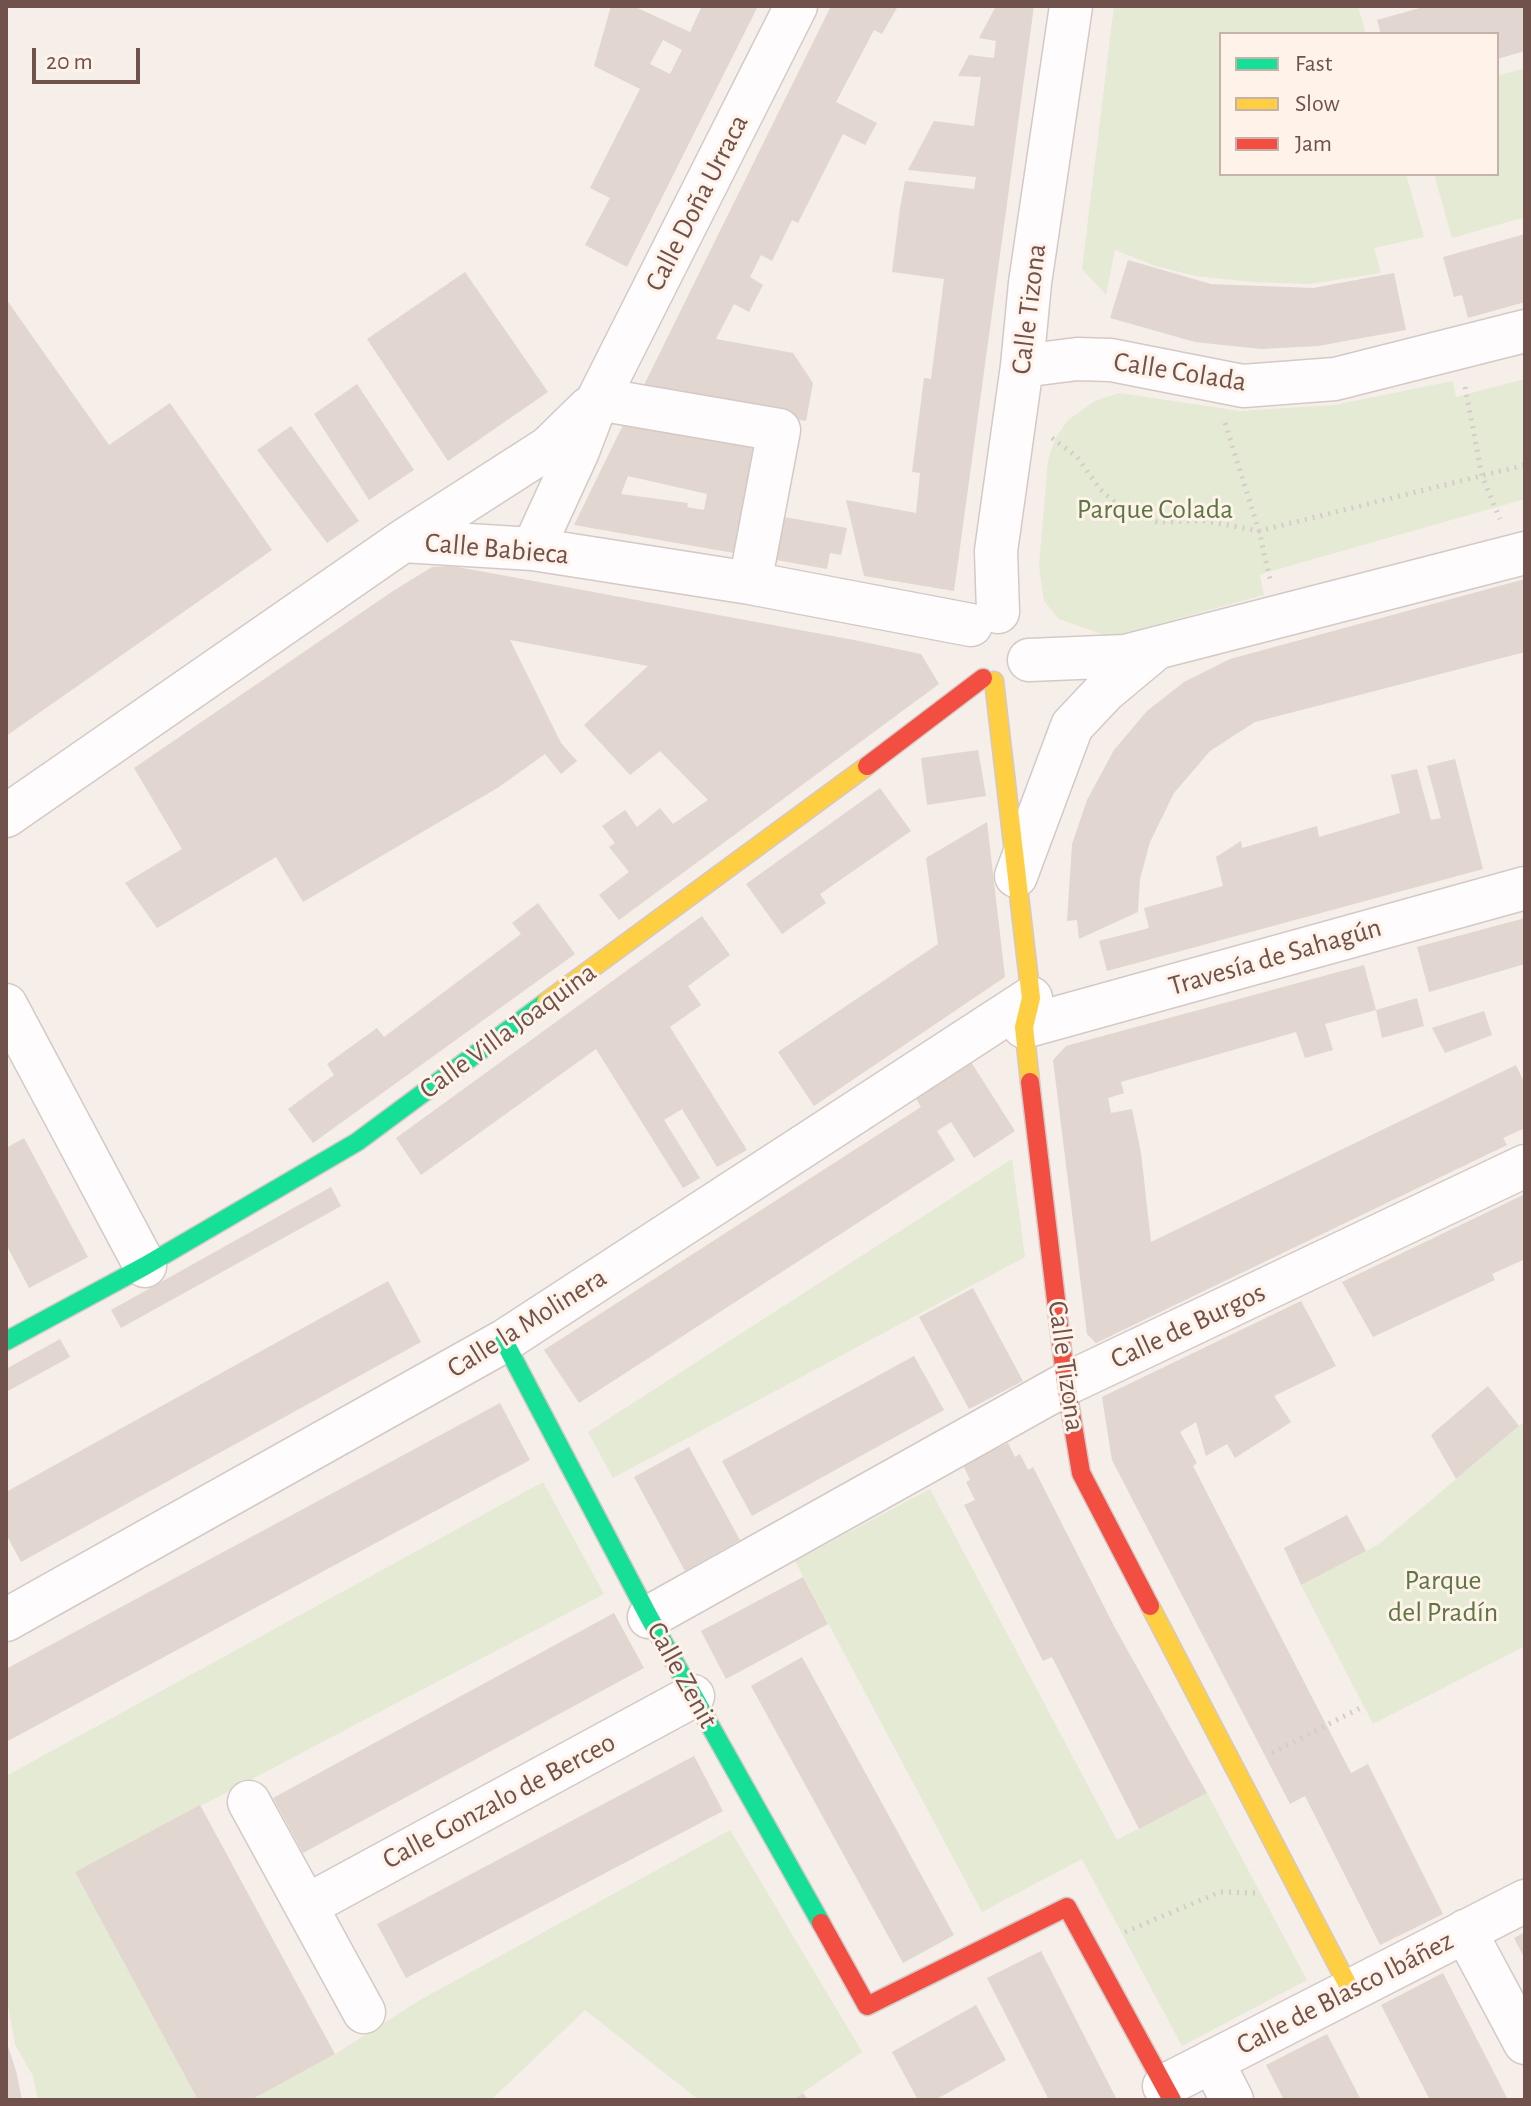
<!DOCTYPE html>
<html>
<head>
<meta charset="utf-8">
<style>
  body { margin:0 }
  #map { position:relative; width:1531px; height:2106px; overflow:hidden; background:#f5eee9; font-family:"Alegreya Sans",sans-serif }
  canvas { display:block }
  .frame { position:absolute; inset:0; border:8px solid #71514b; pointer-events:none }
  .legend { position:absolute; left:1219px; top:32px; width:280px; height:144px; box-sizing:border-box; background:#fef2e9; border:2px solid #c6b2aa; margin:0; padding:10px 14px; list-style:none; font-size:24px; color:#71514b }
  .legend li { display:flex; align-items:center; gap:16px; height:40px }
  .legend b { width:40px; border:2px solid #c6b2aa }
  .scale { position:absolute; left:32px; top:48px; width:108px; height:36px; box-sizing:border-box; border:4px solid #71514b; border-top:0; padding-left:10px; font-size:24px; line-height:28px; white-space:nowrap; color:#71514b; -webkit-text-stroke:6px #fef2e9; paint-order:stroke }
</style>
</head>
<body>
<div id="map">
<canvas width="1531" height="2106"></canvas>
<div class="frame"></div>
<ul class="legend">
<li><b style="height:10px;background:#16e098"></b>Fast</li>
<li><b style="height:10px;background:#ffcf43"></b>Slow</li>
<li><b style="height:10px;background:#f24e42"></b>Jam</li>
</ul>
<div class="scale">20 m</div>
</div>
<script>
const g = document.querySelector('canvas').getContext('2d');
g.lineJoin = 'round';
function fill(path, color) { g.fillStyle = color; g.fill(path, 'evenodd'); }
const poly = rows => new Path2D(rows.map(r => 'M' + r).join(''));
function strokePath(path, color, width, dash) { g.strokeStyle = color; g.lineWidth = width; g.lineCap = dash ? 'butt' : 'round'; g.setLineDash(dash || []); g.stroke(path); }
function drawText(font, color, halo, rows, align = 'center') {
  g.font = font + ' "Alegreya Sans",sans-serif'; g.lineWidth = 6; g.setLineDash([]); g.textBaseline = 'middle'; g.strokeStyle = halo; g.fillStyle = color; for (const [text, x, y, turn = 0] of rows) {
    g.save(); g.translate(x, y); g.rotate((+turn || 0) * Math.PI / 180); g.textAlign = isNaN(turn) ? turn : align; if (halo) g.strokeText(text, 0, 0); g.fillText(text, 0, 0); g.restore();
  }
}
fill(poly([
  [1114,6,1358,6,1366,34,1221,34,1221,174,1406,174,1424,237,1374,248,1381,273,1310,284,1253,282,1195,276,1156,266,1115,250,1106,295,1082,269],
  [1525,68,1525,217,1452,238,1434,174,1497,174,1497,76],
  [1525,379,1525,499,1268,572,1260,575,1264,595,1110,637,1059,619,1044,601,1039,566,1048,460,1055,439,1068,420,1095,401,1119,393,1240,411,1334,405,1453,381,1456,397],
  [1012,1159,1025,1257,613,1478,588,1432],
  [1525,1421,1525,1646,1373,1724,1301,1585,1379,1544],
  [543,1482,604,1594,75,1872,198,2100,38,2100,33,2076,15,2044,6,1994,6,1776],
  [930,1489,1117,1840,1207,1793,1307,1980,1182,2046,1082,1859,982,1912,795,1561],
  [730,1830,862,2052,792,2100,699,2100,585,2010,491,2100,251,2100,335,2054,420,2000]
]), '#e5ead4');
fill(poly([
  [611,6,633,6,690,32,702,6,758,6,627,267,585,245,610,198,590,188,640,89,594,66],
  [663,40,682,50,670,74,650,64],
  [831,6,898,6,882,34,874,30,836,102,877,123,865,145,843,134,798,223,792,220,772,261,761,255,750,277,763,285,749,312,734,304,716,339,793,353,813,383,806,421,641,391],
  [996,6,1034,6,954,591,864,576,846,500,916,513,920,473,912,472,924,378,931,379,944,279,892,272,900,208,905,181,974,189,976,177,908,170,934,121,974,126,981,77,958,76,969,55,994,58,996,41,979,38],
  [1427,6,1525,6,1525,51,1497,59,1497,34,1381,34,1377,20],
  [1525,234,1525,302,1468,318,1462,295,1454,297,1443,257],
  [1128,260,1211,284,1313,288,1394,273,1406,330,1318,346,1261,349,1195,342,1110,318],
  [465,272,548,392,448,461,367,339],
  [6,299,109,445,170,403,272,550,6,736],
  [357,384,414,470,369,500,314,414],
  [624,423,756,445,734,553,574,525],
  [628,476,707,494,704,510,687,507,688,503,621,494],
  [291,426,359,521,327,543,257,450],
  [784,517,847,528,841,555,830,553,827,569,776,560],
  [452,566,854,640,921,654,939,684,619,920,599,895,629,872,609,847,615,843,602,826,625,810,637,827,660,808,673,824,708,800,660,751,630,775,584,725,648,666,510,640,561,743,577,761,561,774,545,754,499,787,303,902,276,857,157,928,125,883,182,849,134,768,393,591,432,567],
  [1525,579,1525,652,1255,722,1210,751,1174,793,1150,842,1140,879,1138,912,1079,939,1077,920,1067,921,1072,844,1087,800,1114,750,1147,711,1184,682,1230,659],
  [978,750,986,796,927,805,921,758],
  [1455,759,1483,869,1107,971,1099,941,1149,928,1144,908,1223,886,1216,857,1241,841,1242,848,1317,826,1319,837,1400,813,1391,775,1417,769,1431,820,1441,818,1427,766],
  [880,788,911,831,820,894,826,903,782,934,746,884],
  [987,822,1005,977,814,1106,778,1052,938,944,926,858],
  [538,903,575,954,313,1143,288,1109,334,1075,327,1064,377,1028,384,1037,521,934,512,923],
  [702,916,730,955,688,986,701,1005,670,1027,747,1150,717,1167,682,1109,664,1120,700,1178,683,1188,596,1049,421,1175,396,1138],
  [1525,918,1525,964,1429,992,1417,947],
  [1364,965,1376,1010,1325,1024,1333,1050,1305,1058,1296,1032,1121,1082,1124,1093,1108,1098,1111,1113,1132,1109,1141,1153,1151,1242,1516,1065,1525,1084,1525,1128,1503,1138,1507,1145,1096,1343,1087,1334,1053,1060,1066,1046],
  [1417,998,1424,1026,1382,1038,1376,1010],
  [1484,1011,1492,1035,1445,1053,1432,1028],
  [971,1062,1015,1131,974,1158,951,1122,937,1131,955,1160,579,1403,544,1350,921,1107,915,1097],
  [24,1138,88,1257,29,1288,6,1244,6,1148],
  [331,1187,341,1206,121,1328,111,1310],
  [1525,1194,1525,1259,1492,1274,1495,1280,1373,1337,1342,1282],
  [388,1281,421,1342,21,1562,6,1534,6,1492],
  [973,1288,1023,1381,969,1409,919,1317],
  [1301,1301,1336,1366,1274,1396,1291,1422,1235,1458,1227,1444,1206,1456,1196,1422,1180,1432,1197,1463,1193,1466,1351,1773,1368,1764,1443,1914,1380,1945,1305,1796,1290,1804,1112,1460,1102,1397],
  [60,1339,70,1357,6,1392,6,1369],
  [914,1356,944,1410,752,1516,722,1461],
  [1488,1386,1519,1426,1456,1479,1431,1435],
  [500,1403,530,1460,6,1742,6,1669],
  [1008,1443,1015,1457,1020,1454,1028,1470,1033,1467,1114,1626,1207,1793,1139,1829,1052,1657,1043,1661,964,1505,975,1500,966,1482,970,1480,963,1465],
  [689,1447,740,1540,685,1571,634,1477],
  [1347,1515,1366,1551,1301,1585,1284,1548],
  [803,1577,828,1624,726,1679,701,1631],
  [614,1613,644,1668,303,1853,273,1798],
  [802,1657,954,1935,903,1963,751,1686],
  [694,1756,723,1811,406,1978,377,1924],
  [200,1805,335,2054,251,2100,198,2100,75,1872],
  [1525,1932,1525,1959,1514,1938],
  [1041,1951,1117,2100,1049,2100,987,1978],
  [1443,1973,1508,2100,1430,2100,1381,2005],
  [976,2005,1006,2060,935,2100,918,2100,892,2052],
  [1327,2034,1361,2100,1284,2100,1266,2065],
  [7,2043,16,2071,22,2100,6,2100],
  [803,2093,808,2100,792,2100]
]), '#e1d6d0');
const street = poly([
  [1022,366,1077,359,1111,360,1243,386,1335,379,1525,331],
  [598,399,779,430,750,583],
  [403,541,548,448,589,408],
  [533,549,578,451,598,399,796,6],
  [998,612,996,551,1022,366,1030,283,1071,6],
  [1029,660,1125,656,1525,553],
  [6,816,403,541,533,549,750,583,971,625],
  [1016,876,1072,726,1105,691,1153,651],
  [6,1005,145,1266],
  [1024,1027,1525,888],
  [649,1617,1066,1384,1525,1166],
  [6,1620,504,1341,1031,998],
  [249,1802,364,2012],
  [306,1906,693,1696],
  [1465,1931,1525,2043],
  [1212,2061,1232,2100],
  [1164,2086,1525,1901]
]);
const fast = poly([
  [6,1341,145,1266,357,1142,546,1002],
  [504,1341,649,1617,821,1923]
]);
const slow = poly([
  [994,681,1031,998,1024,1027,1030,1082],
  [546,1002,867,766],
  [1150,1606,1350,1989]
]);
const jam = poly([
  [867,766,983,678],
  [1030,1082,1066,1384,1081,1473,1150,1606],
  [821,1923,867,2006,1067,1907,1172,2100]
]);
strokePath(street, '#d4c9c6', 45);
strokePath(fast, '#d4c9c6', 21);
strokePath(slow, '#d4c9c6', 21);
strokePath(jam, '#d4c9c6', 21);
strokePath(poly([
  [1465,387,1482,476,1500,519],
  [1225,423,1259,531,1270,579],
  [1052,438,1077,457,1100,489,1122,509,1157,522,1205,521,1259,531,1525,465],
  [1272,1753,1364,1706],
  [1125,1932,1220,1892,1255,1893]
]), '#d6ccca', 5, [2, 6]);
strokePath(street, '#fefcfc', 42);
strokePath(fast, '#16e098', 18);
strokePath(slow, '#ffcf43', 18);
strokePath(jam, '#f24e42', 18);
drawText('28px', '#71514b', '#fef2e9', [
  ["Calle Doña Urraca",697,203,-63],
  ["Calle Tizona",1029,309,-83],
  ["Calle Colada",1180,372,9],
  ["Calle Babieca",497,549,5],
  ["Travesía de Sahagún",1275,957,-16],
  ["Calle Villa Joaquina",508,1031,-36],
  ["Calle la Molinera",527,1323,-32],
  ["Calle de Burgos",1188,1326,-25],
  ["Calle Tizona",1066,1366,82],
  ["Calle Zenit",682,1675,61],
  ["Calle Gonzalo de Berceo",499,1801,-28],
  ["Calle de Blasco Ibáñez",1345,1993,-27]
]);
drawText('28px', '#5c7743', '#fef2e9', [
  ["Parque Colada",1155,510],
  ["Parque",1443,1581],
  ["del Pradín",1443,1613]
]);
</script>
</body>
</html>
